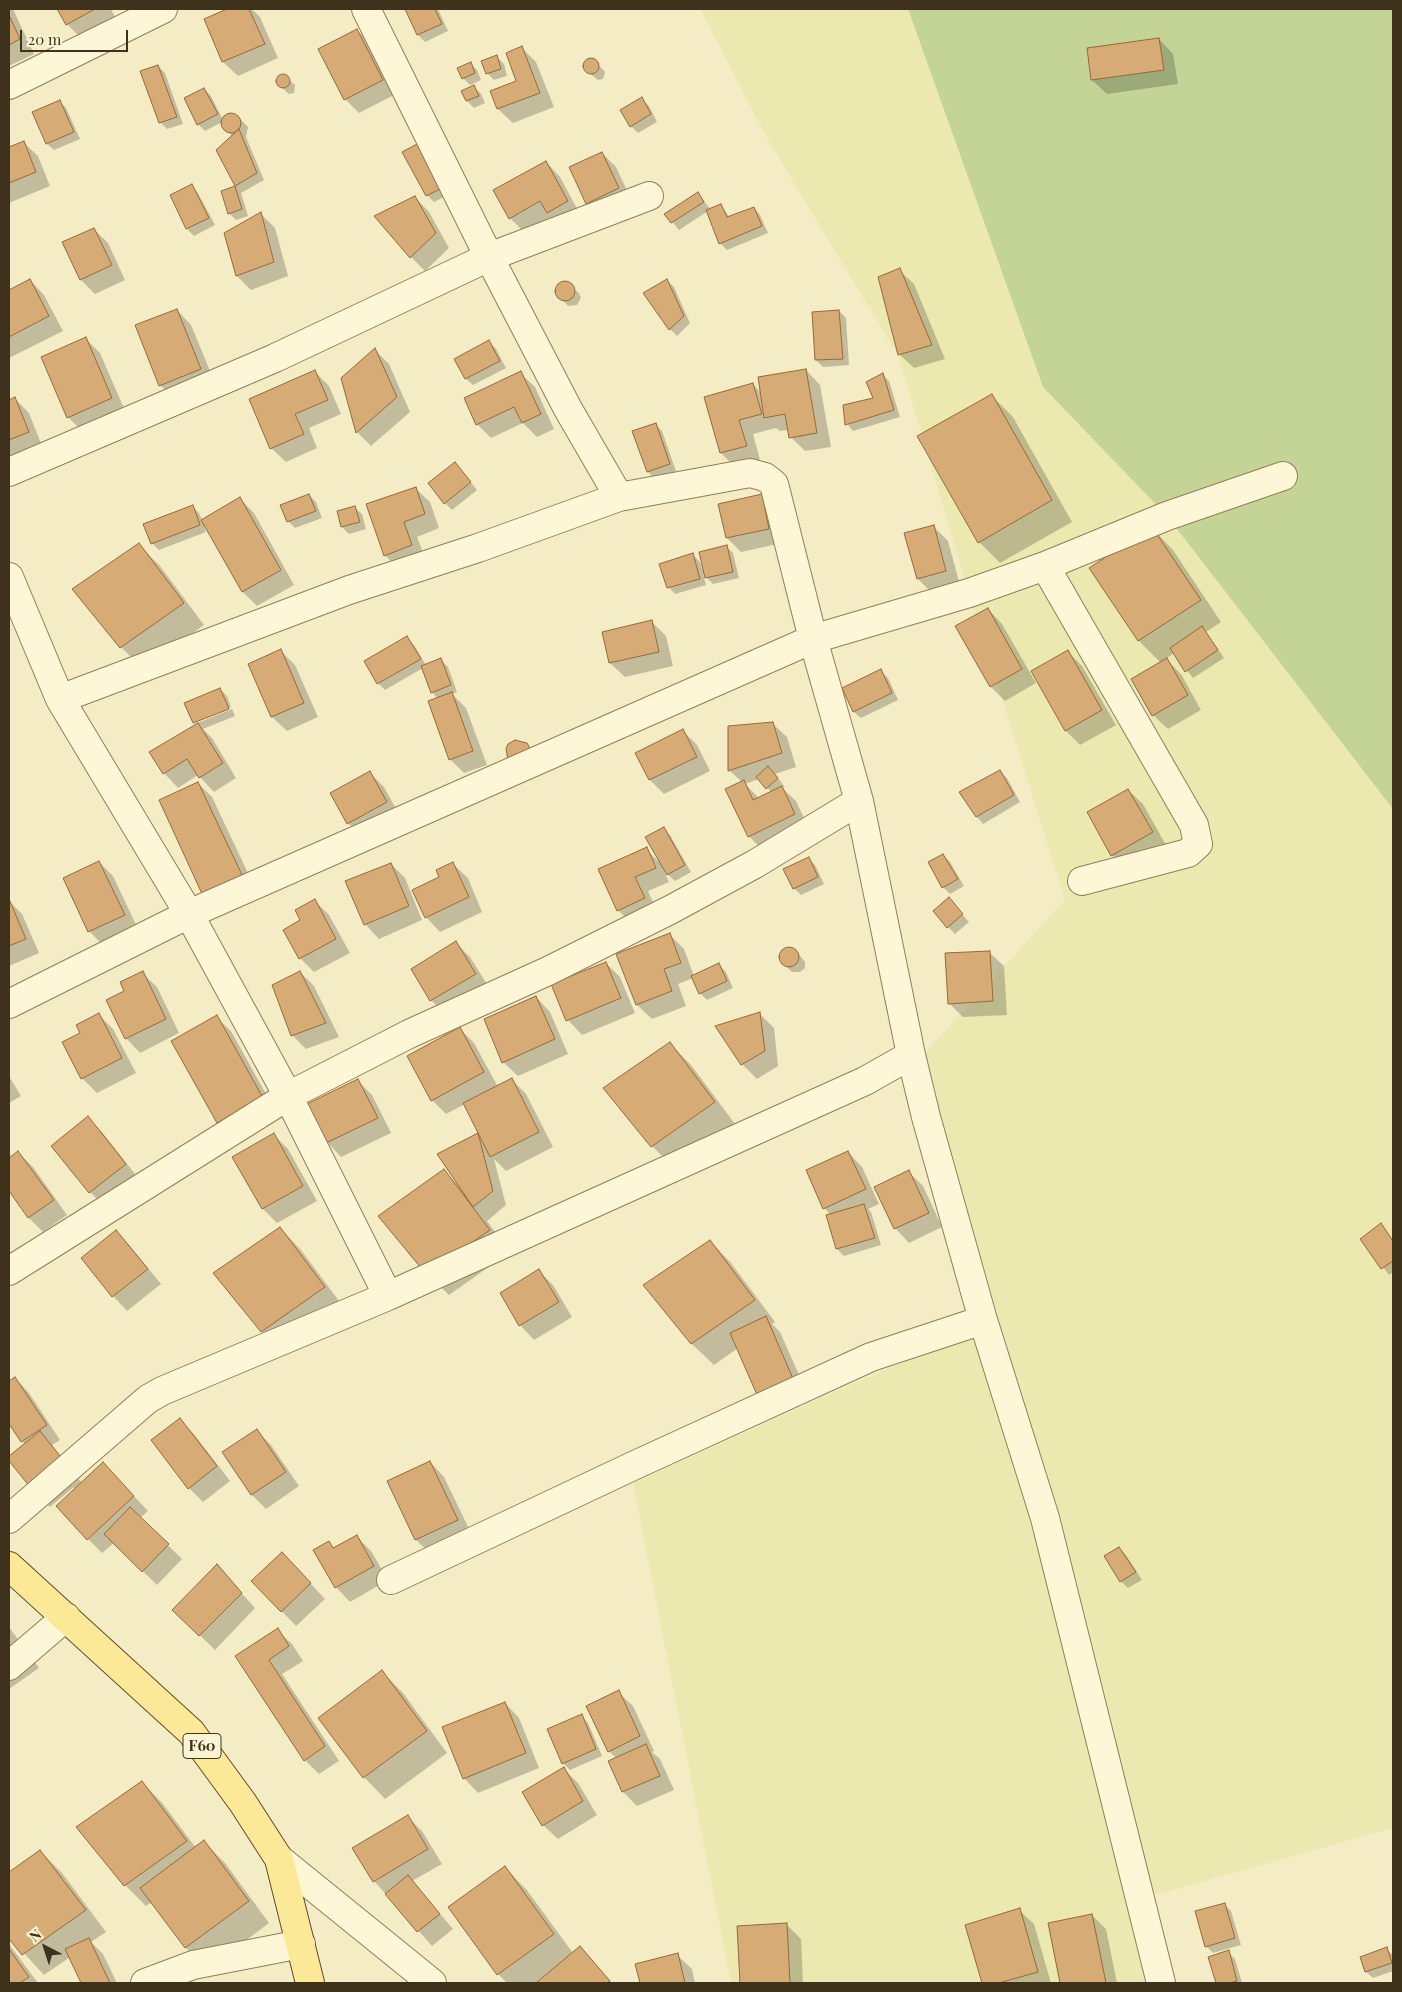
<!DOCTYPE html>
<html>
<head>
<meta charset="utf-8">
<style>
  body { margin:0 }
  #map { position:relative; width:1402px; height:1992px; overflow:hidden; background:#f4ecc4; font-family:"Playfair Display",serif }
  canvas { display:block }
  .frame { position:absolute; inset:0; border:10px solid #3f321d; pointer-events:none }
  .north { position:absolute; left:20px; top:1922px; width:50px; height:50px; -webkit-text-stroke:4px #faf4d4; paint-order:stroke; rotate:320deg; font-size:14px; font-weight:700; line-height:20px; text-align:center; color:#3f321d }
  .north::after { content:''; display:block; margin:auto; width:18px; height:22px; background:#3f321d; clip-path:polygon(50% 0,100% 100%,50% 72%,0 100%) }
  .scale { position:absolute; left:20px; top:30px; width:108px; height:22px; box-sizing:border-box; border:2px solid #3f321d; border-top:0; padding-left:6px; font-size:15px; line-height:18px; white-space:nowrap; color:#3f321d; -webkit-text-stroke:4px #faf4d4; paint-order:stroke }
</style>
</head>
<body>
<div id="map">
<canvas width="1402" height="1992"></canvas>
<div class="frame"></div>
<div class="north">N</div>
<div class="scale">20 m</div>
</div>
<script>
const g = document.querySelector('canvas').getContext('2d');
g.lineJoin = 'round';
function fill(path, color) { g.fillStyle = color; g.fill(path, 'evenodd'); }
const poly = rows => new Path2D(rows.map(r => 'M' + r).join(''));
function strokePath(path, color, width, dash) { g.strokeStyle = color; g.lineWidth = width; g.lineCap = dash ? 'butt' : 'round'; g.setLineDash(dash || []); g.stroke(path); }
function drawText(font, color, halo, rows, align = 'center') {
  g.font = font + ' "Playfair Display",serif'; g.lineWidth = 4.5; g.setLineDash([]); g.textBaseline = 'middle'; g.strokeStyle = halo; g.fillStyle = color; for (const [text, x, y, turn = 0] of rows) {
    g.save(); g.translate(x, y); g.rotate((+turn || 0) * Math.PI / 180); g.textAlign = isNaN(turn) ? turn : align; if (halo) g.strokeText(text, 0, 0); g.fillText(text, 0, 0); g.restore();
  }
}
fill(poly([
  [700,9,908,9,1043,387,1167,516,1393,809,1393,1828,1148,1897,1168,1983,731,1983,633,1483,870,1376,1000,1323,941,1118,925,1053,1065,900,969,593,898,355,767,138]
]), '#ebe9b0');
fill(poly([
  [908,9,1393,9,1393,809,1167,516,1043,387]
]), '#c4d496');
fill(poly([
  [9,9,13,9,34,54,9,66],
  [58,9,111,9,116,19,81,38,67,24],
  [231,9,252,9,260,17,278,58,238,76,223,62,205,20],
  [406,9,438,9,448,31,425,42,418,35],
  [357,30,371,44,396,94,359,113,345,99],
  [1159,39,1173,54,1178,84,1107,94,1092,80],
  [522,48,536,62,554,107,513,123,498,109,492,92,518,82],
  [497,57,504,64,507,76,494,80,487,73],
  [590,59,594,60,605,72,603,79,598,80,584,69,584,65],
  [470,63,477,70,481,80,470,85,463,78],
  [158,66,165,73,183,124,167,129,160,122],
  [283,75,295,85,294,93,289,94,278,84,277,79],
  [474,87,481,94,485,103,474,108,467,101,463,91],
  [204,89,211,96,223,120,225,117,230,114,236,115,248,127,246,137,264,180,241,193,248,216,236,220,229,213,222,192,236,187,217,150,233,137,224,128,222,122,205,131,198,124],
  [642,99,649,106,657,122,638,133,631,126],
  [59,101,66,108,80,139,54,150,47,144,33,113],
  [23,142,38,156,50,186,9,203,9,148],
  [417,145,424,152,448,195,434,202,427,195],
  [602,153,616,167,633,203,602,217,587,203],
  [546,162,560,177,581,216,562,227,552,217,524,232,510,218],
  [192,186,198,193,215,225,194,236,187,229,171,196],
  [698,193,711,210,721,205,730,218,754,208,760,215,768,233,727,250,720,243,708,211,679,230,666,214],
  [415,197,429,212,449,248,425,271,411,257],
  [261,214,275,228,288,276,251,290,237,276],
  [94,229,108,243,125,280,95,294,81,280,64,243],
  [899,270,914,284,945,359,914,368,899,354],
  [30,280,44,295,63,331,9,358,9,291],
  [667,280,674,287,690,323,677,336,670,329,645,293],
  [565,282,579,293,581,298,577,305,568,306,557,294,556,288,559,284],
  [177,310,191,325,215,383,174,399,160,385],
  [839,311,846,318,849,365,823,367,816,360],
  [85,338,100,353,126,413,82,431,68,417],
  [489,342,496,349,506,368,473,385,466,379,456,359],
  [375,350,389,364,410,412,371,446,357,432,343,379],
  [806,370,820,385,831,447,805,451,791,437,789,430,780,431,776,428,753,434,760,460,735,467,721,453,753,384,761,393],
  [315,372,329,386,341,414,309,428,317,448,286,462,271,448],
  [520,373,535,387,554,429,537,437,523,423,491,438,477,424],
  [882,374,889,381,900,417,853,431,847,424,875,399],
  [991,395,1013,417,1072,522,1000,563,979,542],
  [15,399,29,413,42,446,9,460,9,401],
  [656,425,662,431,676,471,655,479,648,472,634,432],
  [455,463,477,490,452,510,445,503],
  [415,488,430,502,439,528,417,537,426,560,399,570,385,555],
  [309,495,316,502,322,518,295,528,288,521,282,505],
  [761,496,776,510,782,543,741,552,727,538],
  [240,499,254,513,294,585,257,606,243,592,206,526,204,527,206,532,159,550,152,543,192,506,199,513,202,520],
  [355,508,362,514,366,529,349,534,342,527,338,512],
  [933,526,948,541,960,585,932,593,918,579],
  [1152,528,1173,550,1221,622,1206,632,1224,658,1193,678,1174,653,1166,659,1181,674,1201,710,1168,729,1153,715,1161,663,1139,641,1091,569],
  [139,545,160,566,204,625,143,669,121,647,74,590],
  [726,546,733,553,739,578,713,584,703,574,706,585,675,594,669,587,693,555,700,562,703,572],
  [988,609,1002,624,1036,683,1005,701,991,687,957,627],
  [652,622,666,636,673,666,625,677,610,663],
  [407,638,414,645,426,665,441,660,448,667,457,692,452,694,466,708,487,765,464,773,450,759,438,699,432,692,423,668,385,690,378,683],
  [281,651,295,665,318,717,287,731,272,717,249,665],
  [1068,652,1082,666,1116,725,1080,745,1066,731,1033,672],
  [881,671,888,678,898,700,861,718,854,712,843,688],
  [220,689,227,696,231,707,195,721,195,724,232,709,235,716,203,729,212,738,236,778,214,792,198,775,178,788,164,773,196,725,194,723],
  [772,723,787,737,796,767,775,774,784,786,782,788,796,801,809,829,763,851,749,836,742,782,729,770],
  [759,779,771,792,759,798,745,784],
  [683,731,697,745,710,771,664,794,650,780,637,754],
  [1000,771,1007,778,1020,802,983,824,977,817],
  [370,773,384,787,400,816,362,837,348,823],
  [198,783,212,797,257,892,219,909],
  [1128,790,1143,804,1167,847,1127,869,1112,855],
  [663,829,670,835,691,872,675,881,664,871,669,882,648,891,658,913,632,924,618,910,646,849,661,864],
  [943,855,950,862,964,886,950,894,943,887],
  [808,858,815,865,824,884,801,895,794,888],
  [99,862,113,876,138,929,104,946,89,931],
  [391,864,405,878,422,920,379,939,365,924],
  [453,864,468,878,482,912,440,932,426,917,441,878],
  [314,900,329,915,350,953,314,972,300,958,302,921],
  [9,901,22,914,39,953,9,966],
  [955,906,969,922,955,934,948,927],
  [669,934,684,949,694,976,719,965,726,972,733,988,707,1000,700,993,693,978,678,984,686,1006,652,1019,637,1005,617,955],
  [456,943,470,957,490,989,446,1015,431,1000,413,969],
  [785,948,795,949,805,962,805,968,800,972,792,972,780,961,781,952],
  [989,952,1004,966,1007,1015,963,1017,949,1003],
  [606,963,620,977,635,1013,582,1035,568,1020,553,985],
  [300,972,314,986,339,1037,306,1049,292,1035],
  [142,973,157,987,179,1033,140,1053,126,1038,107,1001,126,992],
  [536,997,550,1012,568,1054,518,1076,503,1062],
  [760,1014,774,1028,778,1066,757,1079,742,1064,717,1026],
  [99,1015,113,1029,136,1073,97,1093,82,1078,64,1043,82,1033],
  [216,1017,231,1031,276,1112,232,1136,218,1122],
  [460,1029,474,1043,498,1087,512,1080,526,1094,553,1147,506,1171,494,1159,506,1205,487,1221,510,1252,449,1295,427,1274,444,1171,458,1185,439,1154,479,1133,465,1104,446,1114,432,1100],
  [669,1043,691,1065,735,1124,674,1168,652,1146],
  [9,1076,21,1096,9,1103],
  [358,1081,372,1095,391,1133,341,1157,327,1142],
  [88,1118,102,1132,139,1179,104,1206,90,1192],
  [274,1135,288,1149,317,1201,277,1223,263,1209],
  [848,1152,862,1167,879,1204,868,1209,871,1212,881,1245,844,1256,837,1249,828,1216,831,1215,824,1208],
  [18,1153,33,1167,67,1215,43,1232,29,1218,9,1189,9,1160],
  [909,1172,923,1186,942,1227,909,1243,895,1228],
  [1381,1225,1393,1240,1393,1272,1389,1275,1362,1239],
  [280,1228,301,1250,345,1309,283,1352,262,1331],
  [116,1231,130,1246,161,1284,127,1311,113,1296],
  [710,1241,731,1263,775,1322,772,1324,780,1332,808,1395,738,1348,714,1365,692,1344,645,1286],
  [539,1271,553,1285,572,1317,534,1340,520,1325,501,1293],
  [15,1378,29,1393,60,1440,52,1445,82,1483,117,1478,148,1511,140,1518,182,1559,157,1585,114,1543,102,1553,88,1539,74,1487,50,1507,36,1493,9,1459,25,1445,9,1421,9,1382],
  [180,1420,194,1434,230,1481,203,1502,189,1488],
  [257,1431,271,1445,299,1486,266,1509,252,1495,224,1452],
  [430,1462,444,1477,472,1535,431,1554,416,1540,388,1482],
  [357,1537,371,1551,388,1580,350,1602,336,1587,329,1543,335,1549],
  [1119,1548,1126,1555,1142,1580,1128,1588,1121,1581,1105,1557],
  [217,1566,255,1608,215,1650,174,1610],
  [296,1568,325,1599,296,1626,253,1581],
  [9,1627,39,1668,9,1689],
  [277,1630,292,1644,303,1661,282,1674,339,1761,319,1774,305,1760,237,1656],
  [382,1672,403,1693,447,1753,385,1799,364,1777,320,1718],
  [618,1692,633,1706,654,1751,652,1752,660,1759,674,1790,637,1806,623,1792,616,1758,609,1751],
  [505,1703,519,1718,539,1768,478,1793,464,1778],
  [581,1716,588,1723,602,1756,570,1770,563,1763],
  [564,1769,578,1783,597,1815,558,1839,543,1825],
  [142,1782,163,1804,196,1848,204,1842,225,1863,269,1923,208,1969,186,1948,152,1902,146,1906,125,1885],
  [408,1817,422,1831,442,1864,412,1881,453,1929,432,1946,374,1881],
  [40,1851,62,1873,106,1932,91,1942,103,1954,117,1983,82,1983,70,1957,44,1975,9,1937,9,1873],
  [505,1868,526,1889,573,1953,580,1947,612,1983,507,1983,498,1974],
  [1224,1904,1231,1911,1241,1945,1213,1953,1206,1946],
  [1019,1910,1034,1924,1051,1983,983,1983,966,1926],
  [1092,1915,1106,1929,1117,1983,1061,1983,1050,1923],
  [786,1924,801,1939,803,1983,741,1983,738,1927],
  [9,1944,38,1983,9,1983],
  [1386,1949,1393,1955,1393,1971,1373,1978,1366,1972,1361,1957],
  [1228,1952,1235,1959,1242,1983,1217,1983,1210,1958],
  [677,1955,692,1969,695,1983,642,1983,637,1965]
]), '#0003');
const building = poly([
  [57,9,95,9,66,25,57,9],
  [227,9,249,9,265,44,222,62,204,19,227,9],
  [405,9,435,9,442,24,417,35,405,9],
  [9,15,20,39,9,45,9,15],
  [357,29,383,80,344,100,318,49,357,29],
  [1159,38,1164,70,1091,80,1087,48,1159,38],
  [522,46,540,93,497,109,490,91,516,81,506,53,522,46],
  [497,55,501,69,486,74,481,61,497,55],
  '583 66a8 8 0 1 1 16 0a8 8 0 1 1-16 0Z',
  [471,62,475,73,462,79,457,68,471,62],
  [158,65,177,117,159,123,140,71,158,65],
  '276 81a7 7 0 1 1 14 0a7 7 0 1 1-14 0Z',
  [474,85,479,96,466,101,461,91,474,85],
  [204,88,218,114,197,125,184,98,204,88],
  [642,97,651,114,630,127,620,110,642,97],
  [60,100,74,132,46,144,32,112,60,100],
  '221 123a10 10 0 1 1 20 0a10 10 0 1 1-20 0Z',
  [239,129,257,173,235,186,216,150,239,129],
  [24,141,36,172,9,183,9,147,24,141],
  [417,144,442,188,426,196,402,152,417,144],
  [602,152,619,188,586,204,569,167,602,152],
  [546,161,568,201,547,213,540,201,509,219,493,190,546,161],
  [192,184,209,218,186,229,170,195,192,184],
  [235,186,242,209,228,214,221,191,235,186],
  [698,192,704,202,671,223,664,214,698,192],
  [415,196,436,233,410,258,374,216,415,196],
  [721,204,727,217,754,207,762,226,719,244,706,210,721,204],
  [261,212,274,262,236,276,224,233,261,212],
  [94,228,112,265,80,280,62,242,94,228],
  [900,268,932,345,898,355,878,277,900,268],
  [30,279,49,316,9,337,9,290,30,279],
  [667,279,684,316,669,330,643,293,667,279],
  '555 291a10 10 0 1 1 20 0a10 10 0 1 1-20 0Z',
  [177,309,201,369,159,386,135,325,177,309],
  [839,310,843,359,815,360,812,312,839,310],
  [86,337,112,398,67,418,41,357,86,337],
  [489,340,500,361,465,379,454,359,489,340],
  [375,348,397,397,356,433,341,378,375,348],
  [806,369,817,433,789,438,785,414,764,418,758,377,806,369],
  [315,370,328,400,295,414,304,434,270,449,249,399,315,370],
  [521,371,541,414,522,423,514,407,476,425,464,398,521,371],
  [883,373,894,410,845,425,843,405,873,398,866,382,883,373],
  [753,383,762,414,739,420,747,446,720,453,704,397,753,383],
  [992,394,1052,500,978,543,917,436,992,394],
  [15,397,29,432,9,440,9,400,15,397],
  [656,423,670,464,647,472,632,431,656,423],
  [455,462,471,482,444,504,428,483,455,462],
  [416,487,425,514,404,522,412,545,384,556,366,504,416,487],
  [309,494,316,511,287,522,280,505,309,494],
  [762,494,769,529,726,538,718,504,762,494],
  [240,497,281,570,242,592,201,520,240,497],
  [193,505,200,525,151,544,143,524,193,505],
  [355,506,360,522,341,527,337,511,355,506],
  [934,525,946,571,917,579,904,533,934,525],
  [1152,527,1201,600,1138,641,1089,568,1152,527],
  [139,543,184,603,120,648,72,589,139,543],
  [727,545,733,572,705,578,699,552,727,545],
  [693,553,700,579,667,588,659,564,693,553],
  [988,608,1022,669,990,687,955,626,988,608],
  [652,620,659,652,609,663,602,632,652,620],
  [1202,626,1218,650,1185,672,1170,648,1202,626],
  [407,636,421,659,377,684,364,661,407,636],
  [281,649,304,703,271,717,248,664,281,649],
  [1068,650,1102,710,1065,731,1031,671,1068,650],
  [441,658,451,685,431,693,421,666,441,658],
  [1167,658,1188,695,1152,716,1131,679,1167,658],
  [881,669,892,693,853,712,842,688,881,669],
  [220,688,229,709,193,723,184,703,220,688],
  [452,692,473,751,449,760,428,701,452,692],
  [773,722,782,753,728,771,728,726,773,722],
  [198,723,223,763,199,778,187,759,163,774,149,752,198,723],
  [683,729,697,757,649,780,635,753,683,729],
  [515,740,527,743,531,750,508,761,506,748,508,744,515,740],
  [768,766,778,778,766,789,756,777,768,766],
  [1000,770,1014,795,976,817,959,792,1000,770],
  [370,771,387,802,347,824,330,793,370,771],
  [744,780,753,800,782,786,795,814,748,837,725,789,744,780],
  [198,782,243,877,203,896,159,800,198,782],
  [1128,789,1153,832,1111,856,1087,812,1128,789],
  [664,827,685,865,667,875,645,837,664,827],
  [647,847,656,868,635,877,645,898,617,911,598,869,647,847],
  [943,854,958,879,942,888,928,862,943,854],
  [809,857,818,877,793,889,783,869,809,857],
  [99,861,125,915,88,932,63,878,99,861],
  [453,862,469,897,425,918,412,890,439,877,436,870,453,862],
  [391,863,409,906,364,925,345,881,391,863],
  [949,897,963,914,947,928,933,911,949,897],
  [9,899,26,939,9,946,9,899],
  [315,899,336,939,299,959,283,930,300,920,295,910,315,899],
  [670,933,681,963,664,969,672,991,636,1005,616,954,670,933],
  [456,941,476,974,430,1001,411,969,456,941],
  '779 957a10 10 0 1 1 20 0a10 10 0 1 1-20 0Z',
  [990,951,993,1001,948,1004,945,953,990,951],
  [606,962,621,998,566,1021,551,984,606,962],
  [719,963,727,981,699,994,691,976,719,963],
  [143,971,166,1019,125,1039,106,1000,124,991,120,982,143,971],
  [300,971,326,1023,291,1036,272,985,300,971],
  [536,996,555,1039,502,1063,484,1019,536,996],
  [760,1012,765,1051,741,1065,715,1026,760,1012],
  [99,1013,122,1058,81,1079,62,1042,80,1033,76,1025,99,1013],
  [217,1015,263,1098,217,1123,171,1041,217,1015],
  [460,1027,484,1072,431,1101,407,1056,460,1027],
  [670,1042,715,1102,651,1147,603,1088,670,1042],
  [512,1078,539,1132,490,1157,463,1103,512,1078],
  [358,1079,378,1118,326,1143,307,1104,358,1079],
  [88,1116,126,1164,89,1193,51,1146,88,1116],
  [274,1133,303,1186,262,1209,232,1157,274,1133],
  [478,1133,493,1191,473,1207,437,1154,478,1133],
  [18,1151,54,1200,28,1218,9,1191,9,1158,18,1151],
  [848,1151,866,1189,823,1209,806,1170,848,1151],
  [444,1169,490,1230,426,1274,378,1216,444,1169],
  [909,1170,929,1213,894,1229,874,1187,909,1170],
  [864,1204,875,1238,836,1249,826,1215,864,1204],
  [1381,1223,1393,1241,1393,1261,1381,1269,1360,1239,1381,1223],
  [280,1227,325,1287,261,1332,213,1273,280,1227],
  [116,1230,148,1269,112,1297,81,1258,116,1230],
  [710,1240,755,1300,691,1344,643,1285,710,1240],
  [539,1269,559,1302,519,1326,500,1293,539,1269],
  [766,1316,794,1381,758,1397,730,1333,766,1316],
  [15,1377,47,1425,21,1442,9,1424,9,1381,15,1377],
  [180,1418,217,1466,188,1489,151,1440,180,1418],
  [257,1429,286,1472,251,1495,222,1452,257,1429],
  [40,1431,68,1466,35,1493,9,1461,9,1456,40,1431],
  [430,1461,458,1520,415,1540,387,1481,430,1461],
  [103,1462,134,1496,87,1540,56,1506,103,1462],
  [130,1507,169,1544,142,1572,104,1534,130,1507],
  [357,1535,374,1566,335,1588,313,1550,329,1541,333,1548,357,1535],
  [1119,1547,1136,1572,1120,1582,1104,1556,1119,1547],
  [282,1552,311,1583,281,1612,251,1581,282,1552],
  [217,1564,242,1593,199,1636,172,1610,217,1564],
  [278,1628,289,1646,269,1660,325,1746,304,1761,235,1656,278,1628],
  [382,1670,427,1731,363,1778,318,1718,382,1670],
  [619,1690,640,1736,608,1752,586,1706,619,1690],
  [505,1702,526,1753,463,1779,442,1727,505,1702],
  [582,1714,596,1749,562,1764,547,1729,582,1714],
  [646,1744,660,1776,622,1792,608,1761,646,1744],
  [564,1767,583,1801,542,1826,522,1792,564,1767],
  [142,1781,187,1841,124,1886,76,1827,142,1781],
  [408,1815,428,1849,373,1882,352,1848,408,1815],
  [204,1840,249,1901,185,1948,140,1888,204,1840],
  [40,1850,86,1910,22,1955,9,1939,9,1872,40,1850],
  [505,1866,554,1934,497,1975,448,1907,505,1866],
  [408,1875,440,1914,417,1932,385,1894,408,1875],
  [1225,1903,1235,1938,1205,1947,1195,1911,1225,1903],
  [1020,1908,1038,1972,999,1983,982,1983,965,1925,1020,1908],
  [1092,1914,1106,1983,1060,1983,1048,1923,1092,1914],
  [787,1923,790,1983,740,1983,737,1926,787,1923],
  [89,1938,110,1983,81,1983,65,1949,89,1938],
  [580,1946,610,1981,607,1983,536,1983,580,1946],
  [1387,1947,1392,1963,1365,1972,1360,1957,1387,1947],
  [9,1949,29,1977,20,1983,9,1983,9,1949],
  [1229,1950,1237,1981,1230,1983,1216,1983,1208,1957,1229,1950],
  [678,1953,685,1983,640,1983,635,1964,678,1953]
]);
fill(building, '#d7ab75');
strokePath(building, '#94693a', 1);
const minor = poly([
  [366,9,489,257,568,409,619,497],
  [9,85,163,9],
  [9,472,275,358,489,257,649,196],
  [1045,566,1194,825,1198,844,1188,853,1082,881],
  [9,577,60,699,189,914,288,1096,9,1271],
  [60,699,349,590,478,548,619,497,750,473,765,477,774,484,813,639,859,801,911,1055,926,1117,983,1320,1045,1518,1161,1983],
  [859,801,755,864,670,910,548,971,409,1034,288,1096,388,1296,865,1081,911,1055],
  [9,1004,189,914,813,639,969,593,1045,566,1167,516,1283,476],
  [9,1519,148,1399,162,1391,388,1296],
  [391,1580,635,1465,871,1357,983,1320],
  [9,1666,66,1617],
  [279,1859,432,1983],
  [145,1983,193,1965,301,1944]
]);
const primary = poly([
  [9,1566,191,1732,243,1803,279,1859,310,1983]
]);
strokePath(minor, '#917e57', 30);
strokePath(primary, '#5f4a2c', 30);
strokePath(minor, '#fdf7d8', 28);
strokePath(primary, '#fbe997', 28);
for (const [x, y, w] of [
  [202,1746,38]
]) { const box = new Path2D(); box.roundRect(x - w / 2, y - 12.5, w, 25, 4); g.fillStyle = '#faf4d4'; g.fill(box); strokePath(box, '#3f321d', 1); }
drawText('bold 15px', '#3f321d', null, [
  ["F60",202,1746]
]);
</script>
</body>
</html>
